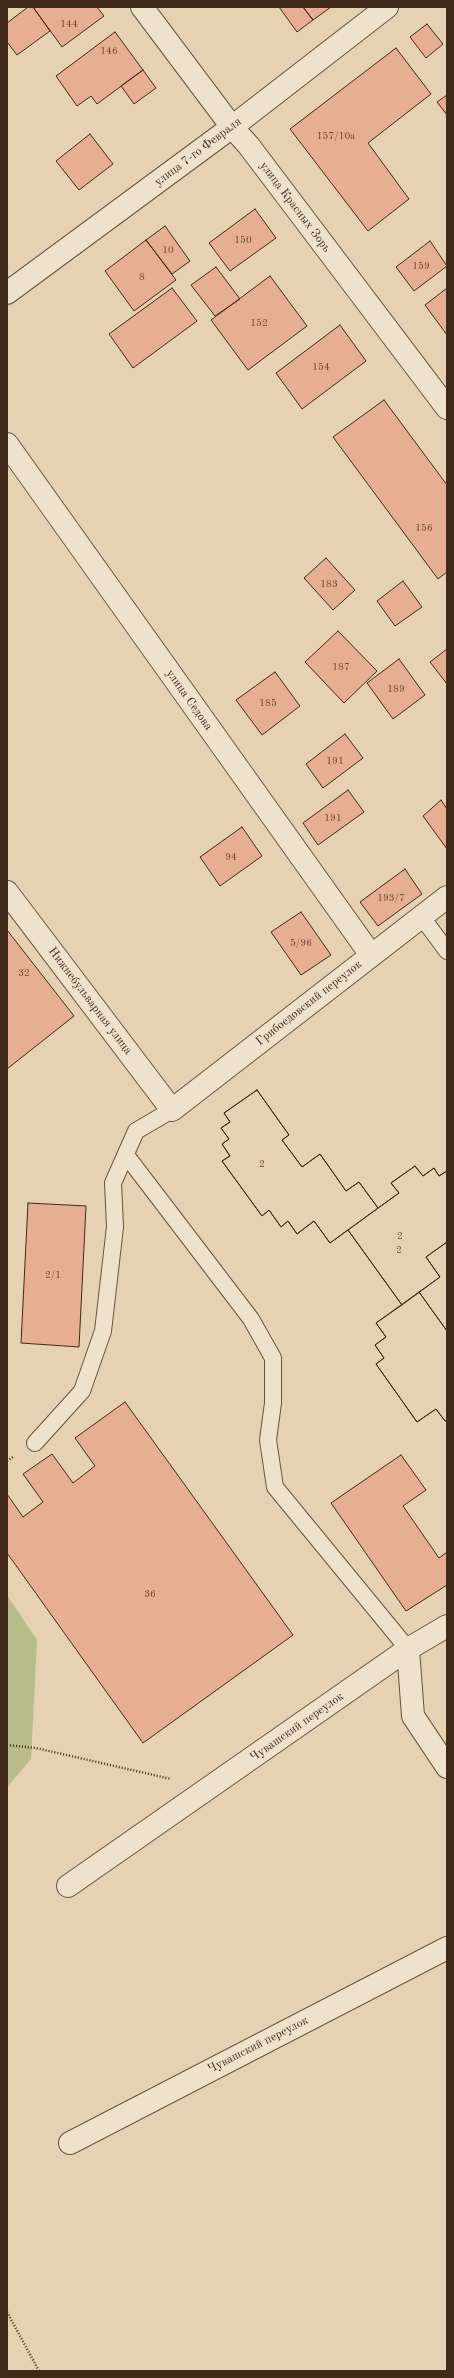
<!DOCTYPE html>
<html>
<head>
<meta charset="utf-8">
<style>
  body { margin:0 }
  #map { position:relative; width:454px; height:2378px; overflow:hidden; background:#e6d2b2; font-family:"Old Standard TT",serif }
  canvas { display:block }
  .frame { position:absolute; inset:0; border:8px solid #402919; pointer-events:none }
</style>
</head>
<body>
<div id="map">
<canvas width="454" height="2378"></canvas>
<div class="frame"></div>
</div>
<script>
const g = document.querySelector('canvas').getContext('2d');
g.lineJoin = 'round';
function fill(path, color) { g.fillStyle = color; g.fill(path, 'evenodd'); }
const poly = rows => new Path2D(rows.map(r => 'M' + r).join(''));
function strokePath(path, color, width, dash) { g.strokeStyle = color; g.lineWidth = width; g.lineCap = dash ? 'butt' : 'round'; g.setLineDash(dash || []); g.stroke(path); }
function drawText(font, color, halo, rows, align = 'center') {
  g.font = font + ' "Old Standard TT",serif'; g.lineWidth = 3; g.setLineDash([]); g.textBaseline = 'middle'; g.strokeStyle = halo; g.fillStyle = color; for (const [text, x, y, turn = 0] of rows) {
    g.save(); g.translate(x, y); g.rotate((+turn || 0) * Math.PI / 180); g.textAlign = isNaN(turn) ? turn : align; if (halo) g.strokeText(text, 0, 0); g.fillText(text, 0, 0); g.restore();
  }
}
fill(poly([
  [7,1595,37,1640,31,1759,7,1787]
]), '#b8bb8a');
const building = poly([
  [28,7,33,7,50,31,17,55,7,42,7,23,28,7],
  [33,7,97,7,104,16,62,47,33,7],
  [279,7,303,7,313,20,297,32,279,7],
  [303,7,331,7,313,20,303,7],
  [427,24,443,44,426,58,410,37,427,24],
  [115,32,143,70,97,104,91,96,77,106,56,76,115,32],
  [396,48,431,94,368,143,409,199,368,231,290,129,396,48],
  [143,70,156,88,134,104,121,86,143,70],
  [447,95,447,115,437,102,447,95],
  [90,134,113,164,79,190,56,161,90,134],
  [255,209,276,238,230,271,209,243,255,209],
  [165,226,190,261,172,274,146,240,165,226],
  [146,240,176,280,134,311,105,271,146,240],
  [430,241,447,266,414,291,396,267,430,241],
  [216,267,240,299,215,316,191,285,216,267],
  [270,276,307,326,248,370,211,320,270,276],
  [172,288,197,321,133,368,109,334,172,288],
  [447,288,447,335,425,305,447,288],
  [340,325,366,361,302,409,276,373,340,325],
  [384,400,447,485,447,572,438,579,333,437,384,400],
  [326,558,355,590,333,610,304,578,326,558],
  [403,581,422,607,395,626,377,601,403,581],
  [338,631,377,671,344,703,305,662,338,631],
  [447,649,447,684,430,662,447,649],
  [399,659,425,695,393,719,367,683,399,659],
  [275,672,300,706,262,735,236,700,275,672],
  [345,734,363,758,323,788,306,764,345,734],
  [348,790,364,812,318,845,303,823,348,790],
  [441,800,447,809,447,849,423,816,441,800],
  [242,827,262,856,220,886,200,857,242,827],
  [405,869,422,894,378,926,360,902,405,869],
  [301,912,331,955,301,975,271,932,301,912],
  [7,930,74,1016,7,1069,7,930],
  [257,1090,289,1135,282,1140,302,1167,320,1154,346,1191,359,1182,378,1208,399,1193,391,1183,415,1166,423,1176,434,1168,439,1176,447,1171,447,1242,426,1257,440,1277,419,1292,447,1331,447,1420,445,1421,436,1409,417,1422,376,1364,384,1358,375,1345,386,1337,376,1323,402,1305,348,1230,330,1243,314,1221,297,1234,288,1221,281,1227,269,1210,262,1216,222,1161,230,1156,222,1144,229,1139,221,1128,230,1122,224,1113,257,1090],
  [257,1090,289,1135,282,1140,302,1167,320,1154,346,1191,359,1182,378,1208,330,1243,314,1221,297,1234,288,1221,281,1227,269,1210,262,1216,222,1161,230,1156,222,1144,229,1139,221,1128,230,1122,224,1113,257,1090],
  [415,1166,423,1176,434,1168,439,1176,447,1171,447,1242,426,1257,440,1277,402,1305,348,1230,399,1193,391,1183,415,1166],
  [28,1203,86,1206,79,1347,21,1343,28,1203],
  [419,1292,447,1331,447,1420,445,1421,436,1409,417,1422,376,1364,384,1358,375,1345,386,1337,376,1323,419,1292],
  [125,1402,293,1635,143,1743,7,1553,7,1494,23,1517,43,1502,23,1474,52,1454,73,1483,95,1466,75,1438,125,1402],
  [401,1455,426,1490,403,1506,439,1558,447,1552,447,1585,406,1611,331,1503,401,1455]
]);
fill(building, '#e6ae93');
strokePath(building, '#402919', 1);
const service = poly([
  [421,916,447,951],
  [126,1155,251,1319,273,1358,273,1403,268,1440,275,1487,408,1649],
  [35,1443,82,1391,103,1331,115,1227,113,1183,136,1131,172,1110]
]);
const minor = poly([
  [7,293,232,127,249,146,447,408],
  [7,444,371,955],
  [7,892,172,1110,447,897],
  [408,1649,413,1716,447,1767],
  [68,1886,408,1649,447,1626],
  [70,2143,447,1948]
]);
const tertiary = poly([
  [142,7,232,127,387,7]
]);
strokePath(service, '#6a533f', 18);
strokePath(minor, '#6a533f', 24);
strokePath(tertiary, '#6a533f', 24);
strokePath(poly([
  [7,1461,13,1457],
  [7,1745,36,1748,171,1779],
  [7,2312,39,2371]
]), '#402919', 2.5, [1, 2]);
strokePath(service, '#efe2cd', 16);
strokePath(minor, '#efe2cd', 22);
strokePath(tertiary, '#efe2cd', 22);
drawText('10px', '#6a4a38', null, [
  ["144",69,24],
  ["146",109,51],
  ["157/10а",336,136],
  ["150",243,240],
  ["10",168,250],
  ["159",421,266],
  ["8",142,277],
  ["152",259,323],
  ["154",321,367],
  ["156",424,528],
  ["183",329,584],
  ["187",341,667],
  ["189",396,689],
  ["185",268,703],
  ["191",335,761],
  ["191",333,818],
  ["94",231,857],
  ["193/7",391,898],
  ["5/96",301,943],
  ["32",24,973],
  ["2",262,1164],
  ["2",400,1236],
  ["2",399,1250],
  ["2/1",53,1275],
  ["36",150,1594]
]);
drawText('12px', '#402919', '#efe2cd', [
  ["улица 7-го Февраля",198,152,-37],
  ["улица Красных Зорь",295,207,53],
  ["улица Седова",189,700,55],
  ["Нижнебульварная улица",90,1001,53],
  ["Грибоедовский переулок",309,1003,-38],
  ["Чувашский переулок",297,1727,-35],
  ["Чувашский переулок",258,2045,-27]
]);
</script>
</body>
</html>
